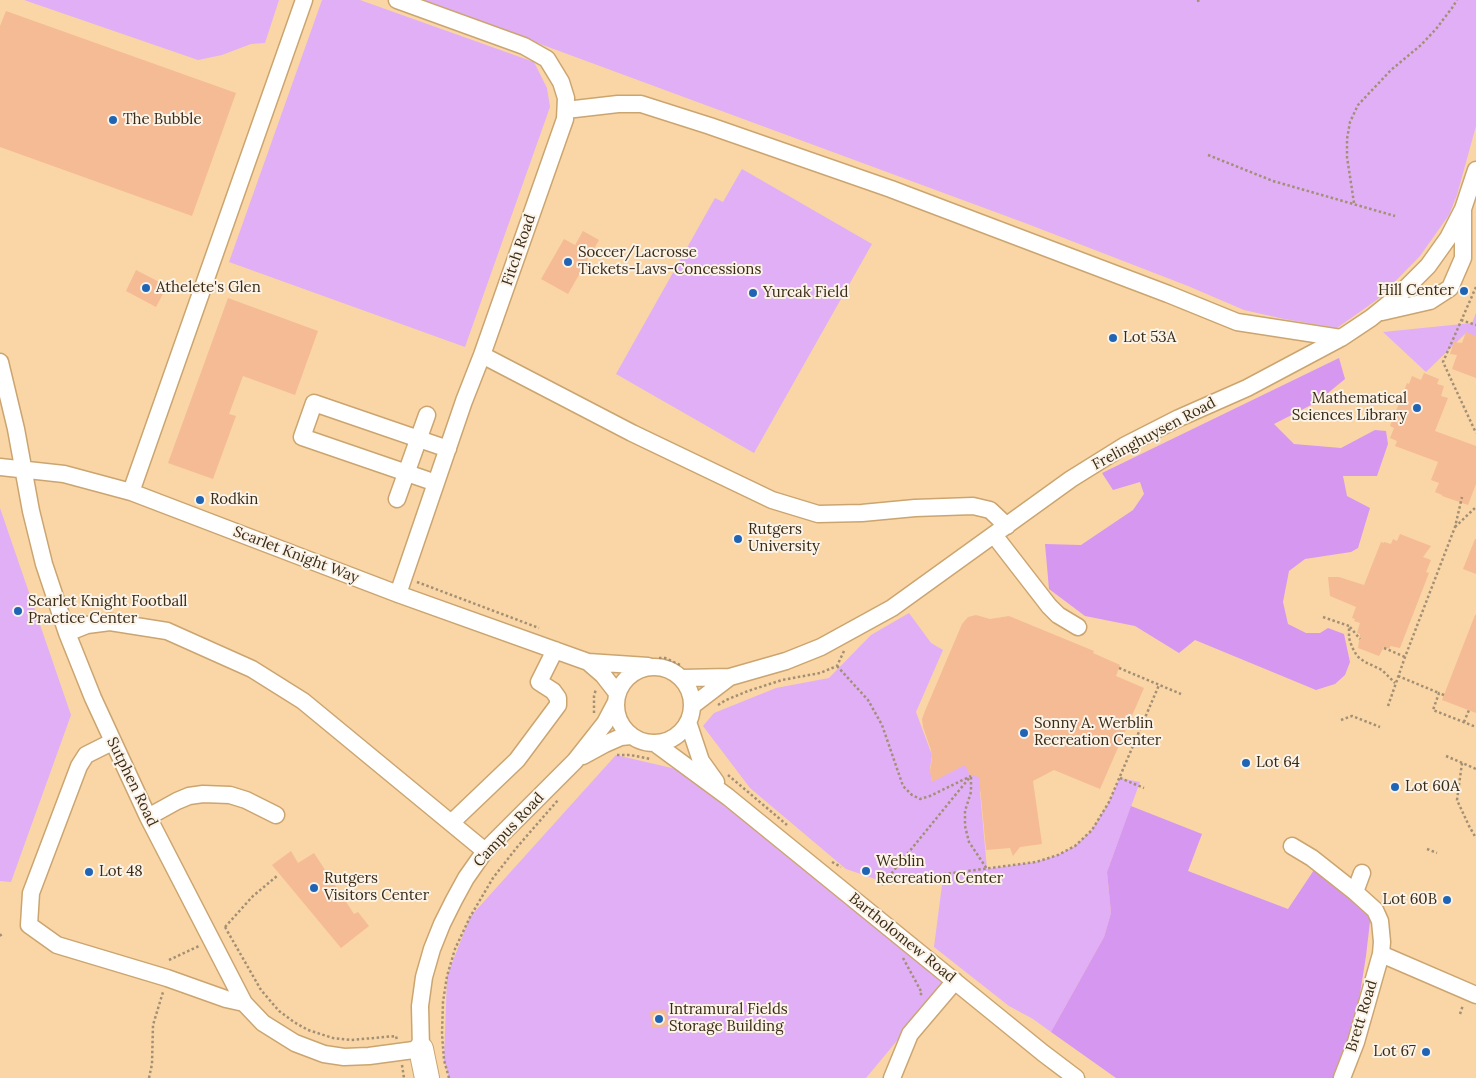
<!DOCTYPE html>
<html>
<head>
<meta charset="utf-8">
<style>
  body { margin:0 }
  canvas { display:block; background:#fbe3c3 }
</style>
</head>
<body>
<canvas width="1476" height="1078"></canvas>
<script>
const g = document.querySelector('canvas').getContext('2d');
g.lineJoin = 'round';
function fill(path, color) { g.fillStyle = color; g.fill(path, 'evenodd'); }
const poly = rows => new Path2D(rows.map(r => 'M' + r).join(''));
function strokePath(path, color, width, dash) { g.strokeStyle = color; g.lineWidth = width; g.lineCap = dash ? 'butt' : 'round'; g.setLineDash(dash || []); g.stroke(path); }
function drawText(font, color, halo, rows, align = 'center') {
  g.font = font + ' Lora,serif'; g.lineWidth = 4; g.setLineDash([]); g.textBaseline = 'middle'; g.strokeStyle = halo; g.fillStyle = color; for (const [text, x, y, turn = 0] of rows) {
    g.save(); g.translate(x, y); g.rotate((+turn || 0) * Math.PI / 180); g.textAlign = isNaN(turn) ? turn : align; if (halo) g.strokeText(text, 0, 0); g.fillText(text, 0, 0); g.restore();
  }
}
fill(poly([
  [0,0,1476,0,1476,1078,0,1078]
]), '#fad6a6');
fill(poly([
  [24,0,279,0,265,43,251,44,222,55,198,60],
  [322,0,360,0,534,62,547,88,550,107,465,347,229,262],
  [421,0,1476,0,1476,126,1457,195,1449,215,1420,256,1378,299,1337,328,1284,319,1244,310,1188,286,1025,223],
  [742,169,872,244,754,453,616,374,715,198,723,202],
  [1476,313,1476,337,1466,333,1426,372,1383,332,1472,323],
  [0,508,71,715,11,882,0,881],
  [909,613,931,643,943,650,916,712,932,755,930,768,932,781,968,763,990,779,980,792,987,869,1036,862,1058,855,1075,846,1092,830,1109,802,1120,778,1140,782,1107,872,1111,913,1104,937,1051,1032,1033,1019,1009,1006,934,947,942,885,950,874,884,882,846,869,750,788,703,726,714,713,776,688,829,678,871,635],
  [616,755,676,769,950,977,866,1078,449,1078,444,1060,447,976,470,917]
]), '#e0aff6');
fill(poly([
  [1339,358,1345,379,1317,402,1274,424,1294,444,1341,448,1375,430,1386,431,1388,444,1377,476,1343,476,1347,496,1370,508,1358,548,1351,552,1305,559,1289,571,1283,602,1288,624,1306,633,1320,633,1328,628,1344,634,1350,662,1345,675,1335,684,1316,690,1195,640,1179,653,1135,626,1085,616,1049,589,1045,544,1081,545,1133,510,1144,494,1140,482,1113,490,1102,473],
  [1131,806,1202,834,1188,871,1288,909,1316,867,1371,913,1366,956,1353,1038,1337,1078,1116,1078,1051,1032,1104,937,1111,913,1107,872]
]), '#d697f1');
fill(poly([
  [6,11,236,93,192,216,0,147,0,26],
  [583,231,599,240,568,294,541,279,564,239,575,245],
  [136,270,167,286,156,307,126,291],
  [228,298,318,331,295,395,243,376,229,414,236,416,213,479,168,463],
  [1466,332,1476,336,1476,378,1452,369,1457,355,1450,354,1454,342,1462,343],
  [1424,373,1439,379,1437,384,1444,386,1441,396,1448,398,1435,431,1476,446,1476,484,1468,505,1442,496,1442,495,1435,492,1439,483,1431,480,1438,462,1395,446,1397,441,1390,438,1394,428,1390,426,1407,383,1409,384,1412,376,1421,380],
  [1400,534,1431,546,1423,557,1431,560,1426,572,1429,573,1400,648,1390,646,1390,649,1384,647,1379,656,1358,648,1360,634,1357,633,1360,623,1354,621,1355,619,1352,618,1356,607,1330,596,1328,577,1339,577,1364,585,1381,542,1384,543,1384,542,1391,544,1393,539,1397,541],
  [1475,539,1476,539,1476,574,1463,569],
  [976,615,990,619,1009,616,1094,651,1093,653,1120,665,1116,676,1144,688,1100,789,1054,770,1033,781,1042,844,1020,847,1013,856,1010,848,986,850,979,777,970,775,965,765,932,782,930,771,932,758,931,750,923,727,922,719,925,711,962,624,968,617],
  [1475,615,1476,615,1476,713,1442,700],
  [291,851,298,863,314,853,354,914,358,912,369,926,341,948,272,865],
  [666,1010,668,1026,652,1028,650,1011]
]), '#f5bb94');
const minor = poly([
  [397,0,524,46,547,59,561,82,566,98,565,119,482,355,464,401,398,594],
  [566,110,618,104,641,104,710,126,891,189,1168,294,1237,322,1341,338],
  [1382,312,1430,301,1450,288,1463,258,1463,211],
  [482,355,632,433,772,500,818,514,862,513,915,508,973,506,990,510,1007,526],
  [0,362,16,429,31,511,44,564,67,633,93,698,148,817,244,1003,263,1023,295,1043,324,1054,344,1057,369,1056,421,1049,420,1006,424,977,432,949,442,924,454,900,466,878,485,851,575,761,605,723,615,704],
  [0,467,64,474,131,492,398,594,588,662,648,666],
  [436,483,302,437,314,403,448,449],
  [131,492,304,0],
  [397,499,427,415],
  [994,535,1049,606,1058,615,1078,627],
  [67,633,87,625,110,622,167,631,252,669,303,701,485,851],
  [588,662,603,675,617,693],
  '616 705a38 38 0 1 1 76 0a38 38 0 1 1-76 0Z',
  [682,678,730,677,786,661,821,647,892,608,1071,479,1124,446,1179,418,1247,388,1341,338,1371,318,1397,297,1428,266,1448,238,1463,209,1476,170],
  [692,706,730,677],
  [688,722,701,761,716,782],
  [112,742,86,755,79,766,31,893,29,925,57,945,167,978,226,999,244,1003],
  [656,744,728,797,1043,1053,1076,1078],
  [583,756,605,744,621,737,631,736],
  [148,817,177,801,189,796,203,794,230,795,246,800,276,815],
  [451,823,517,760,558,705,558,698,553,691,539,682,555,650],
  [1292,846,1312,858,1355,892,1375,910,1380,921,1382,942,1381,954,1356,1042,1342,1078],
  [1355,892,1362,873],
  [1381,954,1476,995],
  [892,1078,910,1034,955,981]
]);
const highway = poly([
  [421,1049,427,1078]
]);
strokePath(minor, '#cba570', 19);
strokePath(highway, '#cba570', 26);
strokePath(poly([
  [1197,1,1201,0],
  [1208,155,1273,181,1395,216],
  [1354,203,1347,157,1347,139,1350,122,1358,105,1391,70,1421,45,1436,29,1452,8,1457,0],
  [1476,287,1443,362,1476,433],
  [1461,320,1476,325],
  [1455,527,1476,507],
  [417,582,539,628],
  [1323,617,1349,626,1349,638,1352,647,1357,656,1365,662,1382,670,1395,683],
  [1350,627,1360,639],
  [1384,648,1405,657],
  [659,658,665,658,680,665],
  [837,666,868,700,882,725,903,786,912,795,920,799,930,796,971,776],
  [1119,668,1181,694],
  [1398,676,1439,693],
  [1444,695,1439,693,1433,710,1476,727],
  [718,705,726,700,748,691,782,680,820,673,837,666,844,651],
  [1388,706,1405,657,1455,527,1462,497],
  [594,713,594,696,596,689],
  [1341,720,1352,716,1380,727],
  [1464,722,1469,710],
  [617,755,630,755,651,759],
  [1446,756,1476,769],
  [1462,763,1457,800,1469,826,1476,838],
  [728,775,787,825],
  [971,777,971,792,965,811,965,826,969,842,987,869],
  [1120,778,1144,788],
  [1427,849,1437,853],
  [832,862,841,867],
  [884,882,1036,862,1058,855,1075,846,1092,830,1109,802,1159,685],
  [882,885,970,777],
  [225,927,261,990,279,1011,294,1022,308,1030,333,1038,351,1040,396,1036,397,1040],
  [225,927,253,896,277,876],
  [0,934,2,937],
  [903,958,922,993,920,995],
  [169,960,199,946],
  [1460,1014,1463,1005],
  [402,1065,404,1078],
  [149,1078,152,1064,153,1025,163,992],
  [449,1078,444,1060,442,1034,443,1002,447,976,455,949,470,917,493,878,518,846,558,800]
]), '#a38f74', 2.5, [2.5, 2.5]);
strokePath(minor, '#fff', 16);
strokePath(highway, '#fff', 24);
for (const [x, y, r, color] of [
  [113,120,5,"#2064b5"],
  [568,262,5,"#2064b5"],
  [146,288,5,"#2064b5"],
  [1464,291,5,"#2064b5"],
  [753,293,5,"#2064b5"],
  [1113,338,5,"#2064b5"],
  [1417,408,5,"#2064b5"],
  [200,500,5,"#2064b5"],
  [738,539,5,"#2064b5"],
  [18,611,5,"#2064b5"],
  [1024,733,5,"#2064b5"],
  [1246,763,5,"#2064b5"],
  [1395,787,5,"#2064b5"],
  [866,871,5,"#2064b5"],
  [89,872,5,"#2064b5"],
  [314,888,5,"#2064b5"],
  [1447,900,5,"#2064b5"],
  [659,1019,5,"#2064b5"],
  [1426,1052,5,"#2064b5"]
]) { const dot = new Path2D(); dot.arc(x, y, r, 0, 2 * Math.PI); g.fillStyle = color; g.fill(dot); strokePath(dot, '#fbf3e8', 2); }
drawText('15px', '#3a2b15', '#fbf3e8', [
  ["The Bubble",123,120],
  ["Soccer/Lacrosse",578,253],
  ["Tickets-Lavs-Concessions",578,270],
  ["Athelete's Glen",156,288],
  ["Hill Center",1454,291,"right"],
  ["Yurcak Field",763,293],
  ["Lot 53A",1123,338],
  ["Mathematical",1407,399,"right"],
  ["Sciences Library",1407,416,"right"],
  ["Rodkin",210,500],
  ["Rutgers",748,530],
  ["University",748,547],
  ["Scarlet Knight Football",28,602],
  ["Practice Center",28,619],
  ["Sonny A. Werblin",1034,724],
  ["Recreation Center",1034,741],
  ["Lot 64",1256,763],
  ["Lot 60A",1405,787],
  ["Weblin",876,862],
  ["Recreation Center",876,879],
  ["Lot 48",99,872],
  ["Rutgers",324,879],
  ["Visitors Center",324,896],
  ["Lot 60B",1437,900,"right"],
  ["Intramural Fields",669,1010],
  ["Storage Building",669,1027],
  ["Lot 67",1416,1052,"right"]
], 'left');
drawText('15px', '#3a2b15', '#fbf3e8', [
  ["Fitch Road",519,250,-71],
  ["Frelinghuysen Road",1154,434,-28],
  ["Scarlet Knight Way",296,555,21],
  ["Sutphen Road",132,782,64],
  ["Campus Road",509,830,-47],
  ["Bartholomew Road",902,938,39],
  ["Brett Road",1362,1016,-73]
]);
</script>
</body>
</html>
